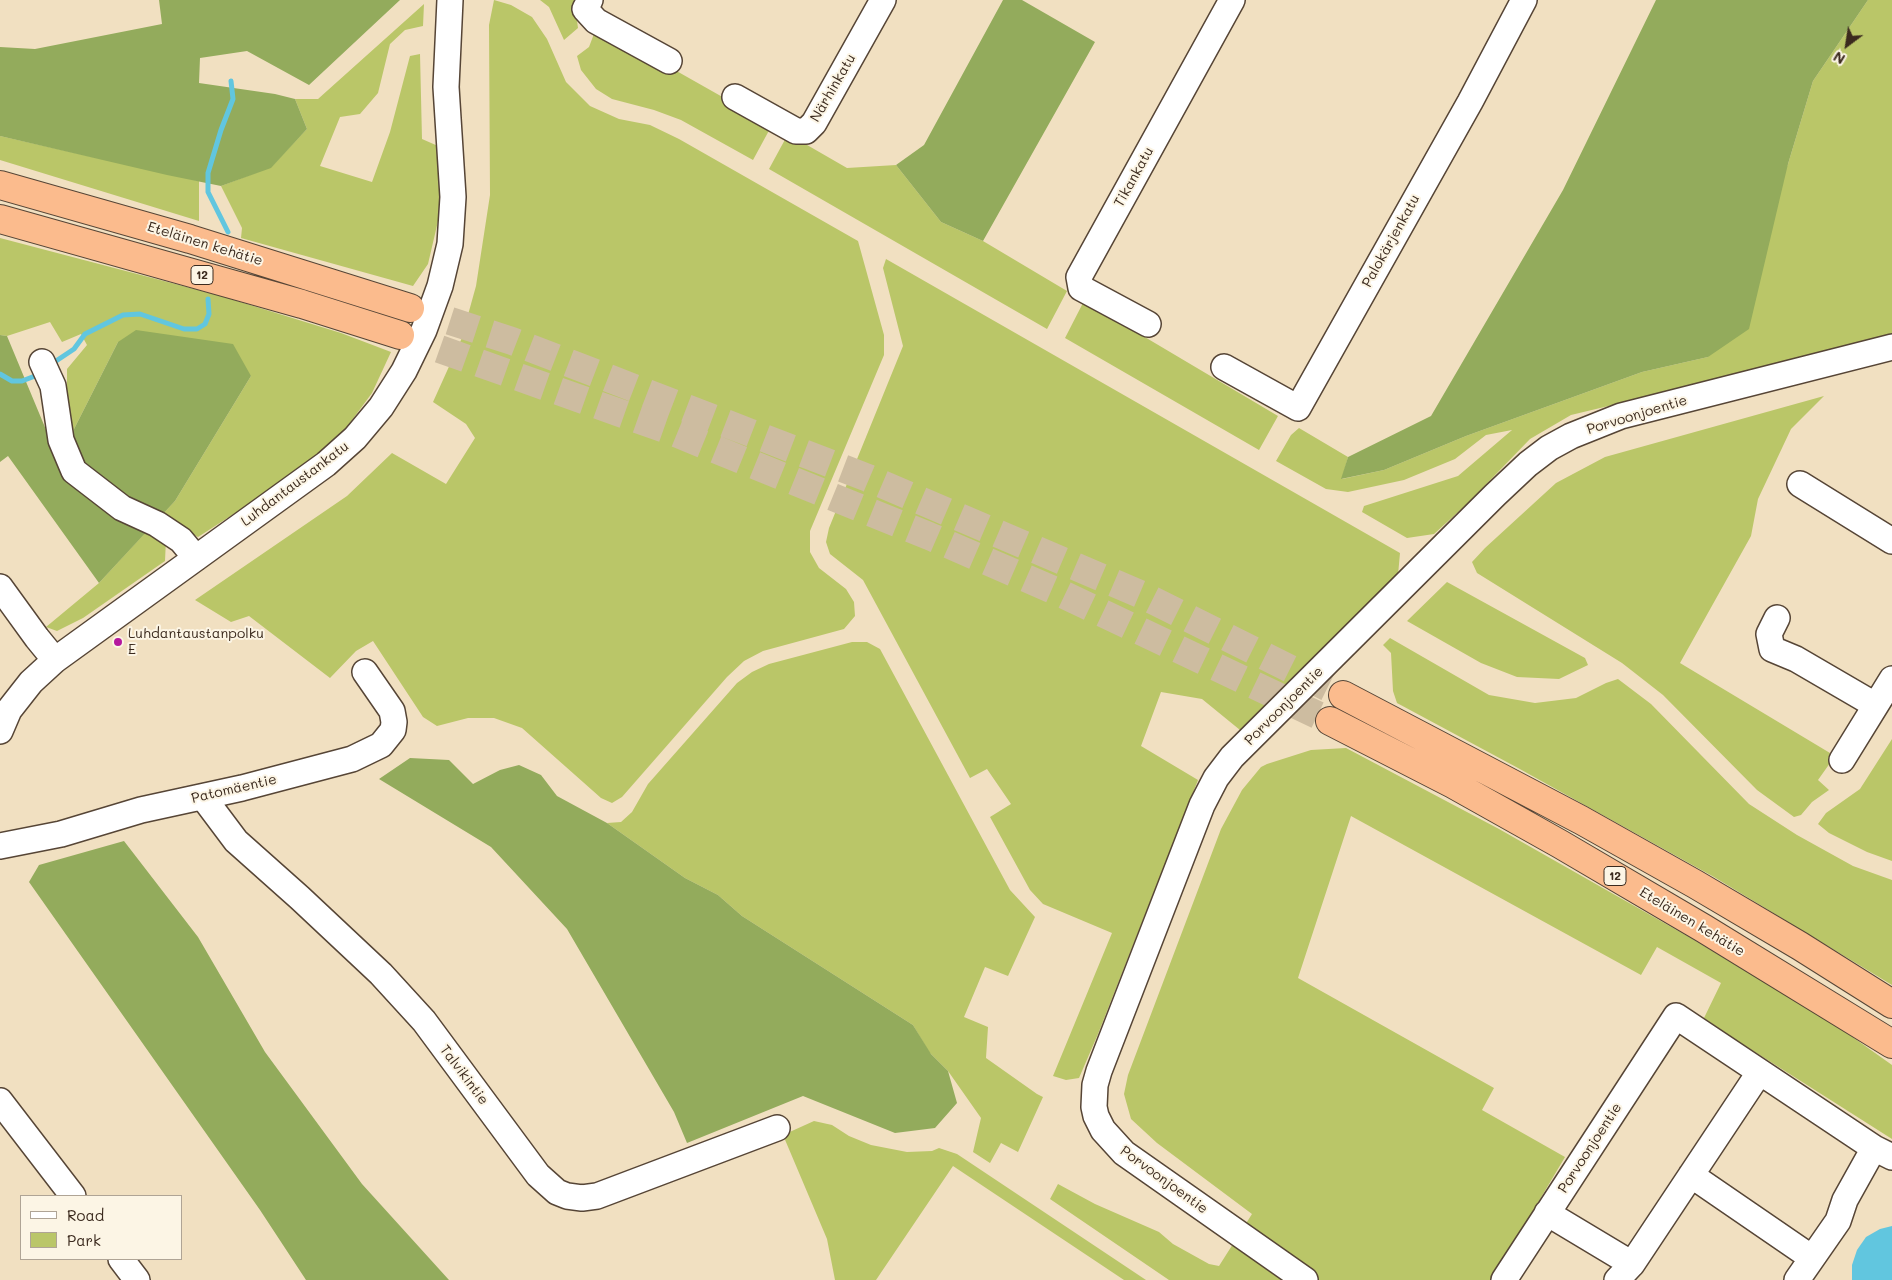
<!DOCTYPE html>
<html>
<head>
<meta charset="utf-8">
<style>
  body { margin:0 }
  #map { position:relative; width:1892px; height:1280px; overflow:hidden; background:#f1e0c1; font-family:Mali,sans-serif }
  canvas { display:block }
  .legend { position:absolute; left:20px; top:1195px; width:162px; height:65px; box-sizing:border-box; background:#fcf5e5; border:1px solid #afa495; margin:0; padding:6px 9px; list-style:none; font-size:15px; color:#3b2a1e }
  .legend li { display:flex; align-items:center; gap:10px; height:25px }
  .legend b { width:25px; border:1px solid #afa495 }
  .north { position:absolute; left:1822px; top:20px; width:50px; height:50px; -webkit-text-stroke:4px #fcf5e5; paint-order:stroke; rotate:211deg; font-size:14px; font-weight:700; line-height:20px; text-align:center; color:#3b2a1e }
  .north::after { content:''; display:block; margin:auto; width:18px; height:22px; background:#3b2a1e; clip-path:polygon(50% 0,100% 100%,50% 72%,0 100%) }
</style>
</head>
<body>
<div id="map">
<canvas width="1892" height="1280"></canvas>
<ul class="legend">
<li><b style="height:6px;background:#fff"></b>Road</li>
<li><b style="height:14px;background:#bac668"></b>Park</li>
</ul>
<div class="north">N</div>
</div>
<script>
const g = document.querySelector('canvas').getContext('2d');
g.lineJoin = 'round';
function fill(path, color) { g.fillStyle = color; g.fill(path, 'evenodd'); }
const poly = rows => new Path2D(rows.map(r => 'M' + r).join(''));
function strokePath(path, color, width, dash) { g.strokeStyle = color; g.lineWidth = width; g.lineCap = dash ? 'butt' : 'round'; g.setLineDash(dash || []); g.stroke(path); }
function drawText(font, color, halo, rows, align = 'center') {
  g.font = font + ' Mali,sans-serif'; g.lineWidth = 4; g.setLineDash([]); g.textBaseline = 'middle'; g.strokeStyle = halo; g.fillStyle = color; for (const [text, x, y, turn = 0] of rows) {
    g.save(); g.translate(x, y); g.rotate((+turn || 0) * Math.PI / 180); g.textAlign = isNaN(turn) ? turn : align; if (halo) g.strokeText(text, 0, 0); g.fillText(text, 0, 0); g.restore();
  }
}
fill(poly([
  [494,0,511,5,532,17,547,39,566,82,590,106,619,119,650,125,679,139,858,241,884,335,884,355,810,531,810,552,819,568,846,589,854,602,855,616,844,629,763,651,744,661,727,677,622,797,612,803,601,798,522,728,494,718,468,718,437,726,423,717,373,641,356,651,330,678,249,616,231,622,195,600,347,496,392,453,446,484,475,438,466,424,433,402,461,340,476,286,490,195,489,25],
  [540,0,577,0,575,6,578,28,564,40,549,7],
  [1868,0,1892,0,1892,338,1571,415,1530,439,1468,503,1434,534,1407,538,1362,512,1364,506,1458,476,1512,430,1486,435,1455,459,1404,480,1348,492,1326,489,1276,461,1291,435,1299,428,1348,457,1342,479,1384,470,1466,436,1642,372,1708,357,1788,164,1813,81],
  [424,4,423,26,405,30,390,44,378,93,360,114,340,117,320,166,372,182,390,132,410,56,420,54,422,139,438,146,442,204,428,264,413,286,241,238,242,228,221,186,271,167,307,129,295,99,318,99],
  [597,26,772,125,753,160,681,120,654,110,612,99,596,89,581,70,577,56,589,47],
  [788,134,847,168,896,165,941,222,983,241,1067,291,1047,329,769,169],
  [0,136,199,181,199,221,0,160],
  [0,238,221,296,341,333,391,352,372,393,341,435,291,477,198,537,160,517,175,501,251,376,118,342,71,435,67,414,67,369,87,345,81,334,62,342,50,322,7,336,0,335],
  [886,259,1400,553,1398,575,1240,730,1202,699,1161,692,1141,746,1198,780,1098,1034,1079,1078,1066,1080,1053,1076,1112,933,1043,904,1030,890,990,817,1011,804,987,769,970,778,863,580,830,554,826,542,829,528,903,346,883,268],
  [1084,301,1278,416,1259,450,1065,338],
  [1824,396,1791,429,1758,499,1751,536,1680,663,1835,756,1818,780,1829,790,1812,802,1801,815,1794,817,1757,790,1663,695,1622,663,1477,573,1472,562,1485,548,1556,483,1605,457],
  [146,532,166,539,165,561,83,618,57,631,46,627,99,583],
  [1447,582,1585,658,1588,665,1559,679,1517,677,1481,663,1407,621],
  [1390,638,1489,695,1535,703,1576,698,1606,683,1618,679,1651,704,1749,804,1797,835,1853,866,1892,880,1892,985,1714,877,1518,768,1397,703,1393,691,1391,653,1383,645],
  [852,642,867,642,880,649,1010,890,1035,917,1008,976,985,967,964,1017,988,1027,986,1058,1037,1094,1043,1097,1018,1152,1001,1143,990,1163,973,1152,981,1118,948,1071,929,1052,913,1025,742,916,718,895,685,878,607,823,621,822,632,812,648,784,737,683,752,672,769,664],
  [1892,739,1892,861,1867,852,1829,833,1818,824,1826,813,1860,789],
  [1346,748,1499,829,1689,937,1837,1026,1892,1065,1892,1139,1733,1038,1704,1018,1721,983,1657,947,1641,975,1351,816,1298,978,1494,1088,1482,1110,1565,1157,1492,1280,1169,1280,1050,1199,1058,1184,1095,1204,1159,1232,1173,1244,1209,1264,1219,1266,1252,1214,1157,1143,1131,1119,1124,1094,1128,1075,1221,829,1242,790,1261,767,1267,764,1311,750],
  [814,1121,832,1125,849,1136,871,1145,907,1152,932,1151,939,1148,957,1154,1146,1280,1124,1280,953,1166,876,1280,835,1280,827,1239,783,1135]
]), '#bac668');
fill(poly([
  [159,0,400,0,309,85,247,51,200,58,199,83,275,94,295,99,307,129,271,168,221,186,167,175,0,136,0,47,35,49,162,24],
  [1003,0,1022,0,1095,42,983,241,941,222,896,165,924,145],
  [1656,0,1868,0,1813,81,1788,164,1749,329,1708,357,1642,372,1466,436,1384,470,1341,479,1348,457,1431,416,1563,190],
  [136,330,233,344,251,376,175,501,99,583,8,456,0,462,0,335,7,336,54,449,71,435,118,342],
  [410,758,449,760,473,784,500,770,519,765,541,775,557,796,607,823,685,878,718,895,742,916,913,1025,931,1054,948,1071,957,1103,935,1128,895,1133,803,1096,687,1143,674,1112,567,929,491,847,379,779],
  [124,841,198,937,265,1052,362,1184,449,1280,306,1280,260,1210,29,882,39,865]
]), '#93ab5c');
fill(poly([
  [1892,1226,1892,1280,1852,1280,1852,1265,1857,1250,1866,1237,1880,1229]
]), '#61c6df');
strokePath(poly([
  [228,232,208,192,208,173,221,130,233,99,231,81],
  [56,361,74,349,85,334,123,315,140,314,184,329,197,329,205,324,209,314,208,299],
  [0,374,12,381,22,381,35,376]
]), '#61c6df', 5);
strokePath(poly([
  [410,308,512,341,868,478,1142,595,1343,695],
  [400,335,668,430,929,536,1060,593,1330,721]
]), '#cdbca0', 28, [28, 14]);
const minor = poly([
  [590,0,585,9,596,21,669,61],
  [735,97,796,131,806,131,814,123,883,0],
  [1148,324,1081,288,1079,277,1232,0],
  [42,362,53,386,61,440,74,471,122,508,157,524,181,540,196,558],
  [1224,367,1298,408,1470,102,1524,0],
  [1800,484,1892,541],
  [0,587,37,638,55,660],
  [1777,618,1769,634,1772,649,1796,659,1875,705],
  [0,731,9,710,31,682,55,660,326,464,355,438,381,407,404,371,424,330,440,286,450,244,453,197,446,87,450,0],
  [1842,760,1892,679],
  [203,797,236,841,300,898,381,974,424,1021,538,1175,557,1192,567,1196,582,1198,597,1196,777,1128],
  [0,846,61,834,141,810,242,788,352,759,381,745,393,730,394,722,392,711,365,672],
  [0,1101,73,1196],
  [1691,1175,1812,1258],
  [1547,1213,1632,1264],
  [121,1259,137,1280],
  [1305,1280,1124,1153,1103,1130,1096,1116,1094,1107,1095,1085,1099,1071,1202,805,1216,778,1232,757,1495,495,1528,464,1549,448,1571,436,1621,416,1892,347],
  [1504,1280,1676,1016,1874,1148,1892,1157],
  [1617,1280,1632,1264,1759,1073],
  [1797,1280,1838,1221,1845,1200,1874,1148]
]);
const highway = poly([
  [0,185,190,239,410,308],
  [0,219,302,304,400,335],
  [1343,695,1581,820,1695,884,1800,946,1892,1004],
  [1330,721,1453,784,1560,844,1703,928,1892,1044]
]);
strokePath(minor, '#564536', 28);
strokePath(highway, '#564536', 30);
strokePath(minor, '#fff', 25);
strokePath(highway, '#fbbb8d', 28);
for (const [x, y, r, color] of [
  [118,642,5,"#b5179e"]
]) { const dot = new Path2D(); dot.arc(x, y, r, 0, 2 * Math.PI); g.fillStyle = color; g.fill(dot); strokePath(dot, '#fcf5e5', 2); }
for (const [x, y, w] of [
  [202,275,22],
  [1615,876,22]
]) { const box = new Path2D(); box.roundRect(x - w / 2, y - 9.5, w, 19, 4); g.fillStyle = '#fcf5e5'; g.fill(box); strokePath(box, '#3b2a1e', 1); }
drawText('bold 12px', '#3b2a1e', null, [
  ["12",202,275],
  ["12",1615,876]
]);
drawText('14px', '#3b2a1e', '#fcf5e5', [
  ["Närhinkatu",833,88,-60],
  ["Tikankatu",1134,177,-61],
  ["Palokärjenkatu",1391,241,-61],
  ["Eteläinen kehätie",205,244,17],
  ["Porvoonjoentie",1637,415,-17],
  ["Luhdantaustankatu",295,484,-37],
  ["Porvoonjoentie",1284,706,-45],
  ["Patomäentie",234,789,-13],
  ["Eteläinen kehätie",1692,922,31],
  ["Talvikintie",464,1075,53],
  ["Porvoonjoentie",1590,1148,-57],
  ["Porvoonjoentie",1164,1180,36]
]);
drawText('14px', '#3b2a1e', '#fcf5e5', [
  ["Luhdantaustanpolku",128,634],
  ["E",128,650]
], 'left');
</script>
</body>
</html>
